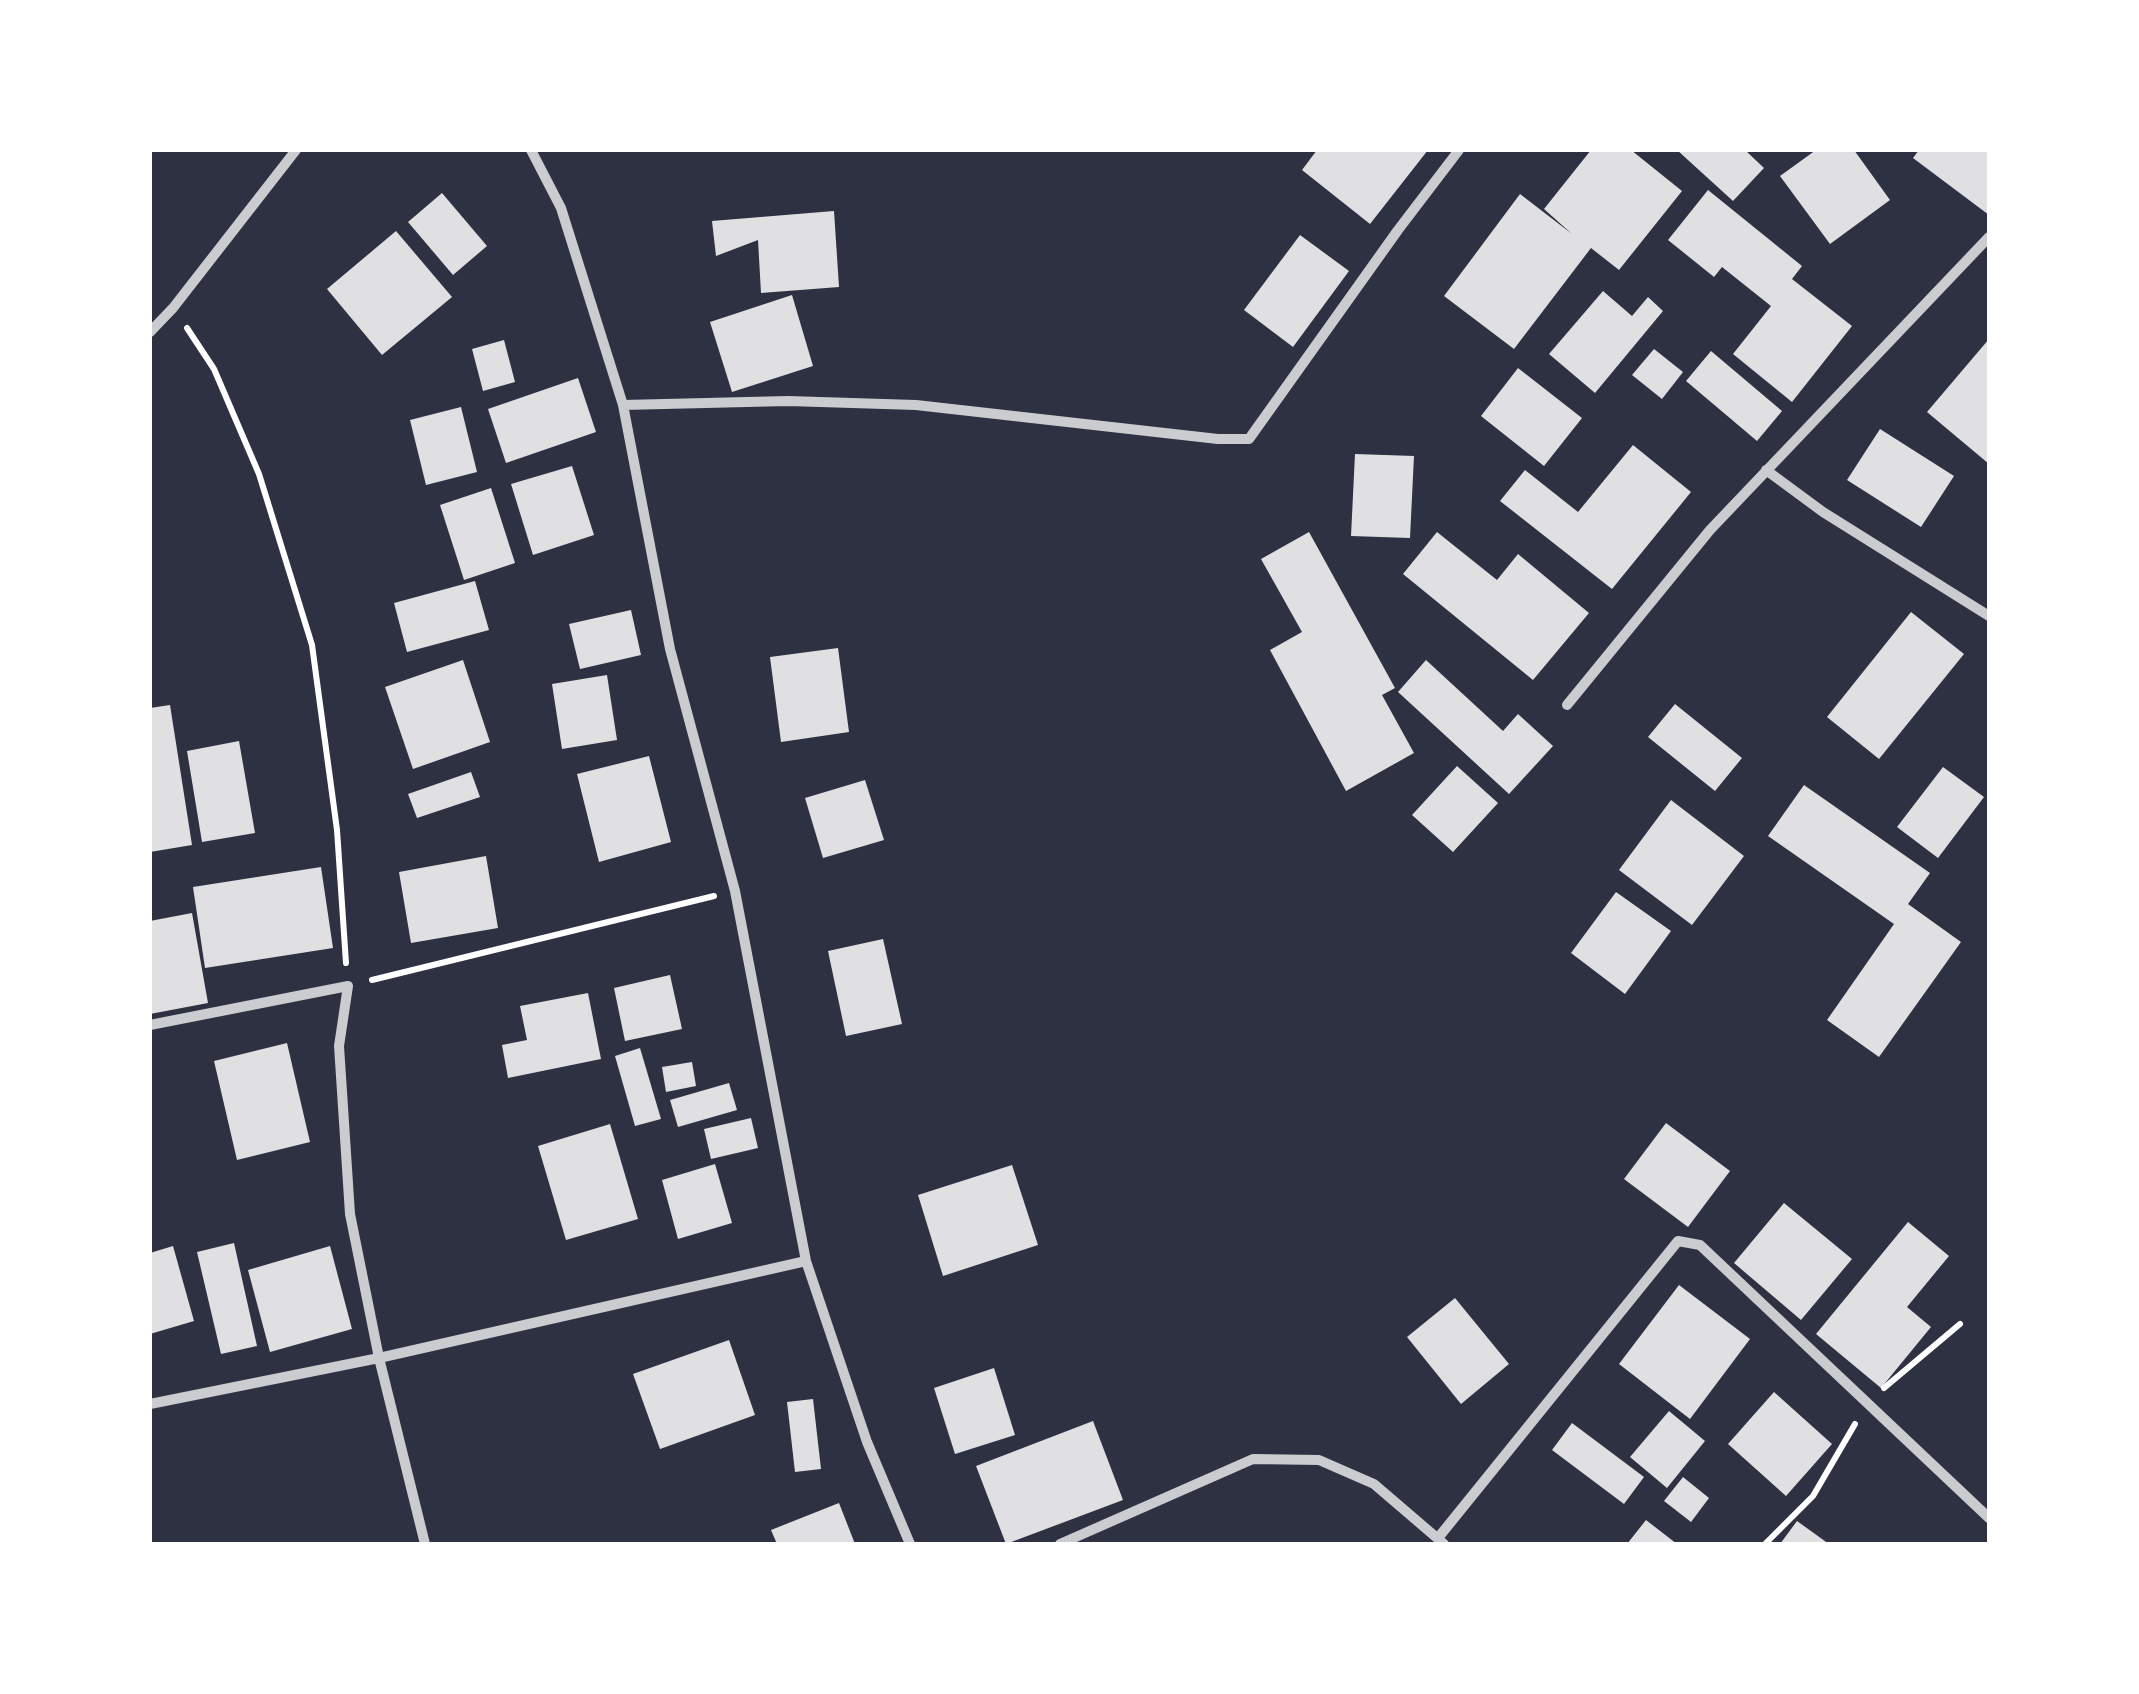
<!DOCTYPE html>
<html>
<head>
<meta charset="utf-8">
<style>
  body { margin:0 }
  #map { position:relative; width:2139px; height:1694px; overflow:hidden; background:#2d3142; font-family:"IBM Plex Sans",sans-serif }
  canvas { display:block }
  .frame { position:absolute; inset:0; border:152px solid #fff; pointer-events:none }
</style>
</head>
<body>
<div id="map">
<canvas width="2139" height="1694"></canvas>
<div class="frame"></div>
</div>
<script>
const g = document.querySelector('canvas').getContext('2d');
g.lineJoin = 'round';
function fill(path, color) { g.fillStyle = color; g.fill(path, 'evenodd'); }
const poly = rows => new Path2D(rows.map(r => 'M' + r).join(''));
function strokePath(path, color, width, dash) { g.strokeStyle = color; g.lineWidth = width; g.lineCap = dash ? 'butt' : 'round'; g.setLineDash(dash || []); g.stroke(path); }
fill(poly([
  [1317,150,1428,150,1370,224,1302,170],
  [1591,150,1631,150,1682,191,1619,270,1591,248,1514,349,1444,296,1520,194,1572,234,1544,209],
  [1677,150,1745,150,1764,168,1733,201],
  [1816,150,1854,150,1890,200,1830,244,1780,176],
  [1919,150,1989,150,1989,215,1913,158],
  [1708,190,1802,266,1792,279,1852,326,1792,402,1733,354,1771,306,1722,267,1714,277,1668,240],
  [442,193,487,246,453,275,408,222],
  [834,211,839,287,761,293,758,240,716,256,712,221],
  [396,231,452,297,382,355,327,289],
  [1300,235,1349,271,1293,347,1244,310],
  [1603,291,1632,316,1648,297,1663,311,1595,393,1549,354],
  [792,295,813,366,732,392,710,322],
  [1989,339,1989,464,1927,412],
  [504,340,515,382,483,391,472,349],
  [1654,349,1683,372,1662,399,1632,375],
  [1711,351,1782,411,1757,441,1686,381],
  [1518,368,1582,418,1544,466,1481,416],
  [578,378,596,432,506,463,488,409],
  [461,407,477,472,426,485,410,420],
  [1880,429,1954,476,1921,527,1847,480],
  [1633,445,1691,492,1612,589,1500,501,1525,470,1578,512],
  [1355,454,1414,456,1410,538,1351,536],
  [572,466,594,535,533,555,511,484],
  [491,488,515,563,464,580,440,505],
  [1309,532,1395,688,1382,695,1414,753,1346,791,1270,650,1302,632,1261,559],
  [1437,532,1497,580,1518,554,1589,613,1533,680,1403,574],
  [475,581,489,630,407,652,394,603],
  [631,610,641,655,580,669,569,624],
  [1911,612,1964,654,1879,759,1827,717],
  [838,648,849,732,781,742,770,657],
  [463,660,490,742,413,769,385,687],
  [1426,660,1503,731,1518,714,1553,746,1509,794,1398,692],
  [607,675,617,740,562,749,552,684],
  [1675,704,1742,758,1715,791,1648,737],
  [170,705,192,845,150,852,150,708],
  [239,741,255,833,202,842,187,751],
  [649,756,671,842,599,862,577,774],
  [1457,766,1498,803,1453,852,1412,815],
  [1943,767,1984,797,1938,858,1897,827],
  [471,772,480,797,417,818,408,794],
  [865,780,884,840,823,858,805,798],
  [1804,785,1930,873,1908,904,1961,942,1879,1057,1827,1020,1894,924,1768,836],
  [1671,800,1744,856,1692,925,1619,870],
  [486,856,498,928,411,943,399,872],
  [321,867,333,948,205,968,193,887],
  [1616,892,1671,931,1625,994,1571,953],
  [192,913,208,1003,150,1014,150,921],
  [883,939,902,1024,846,1036,828,951],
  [670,975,682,1029,625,1041,614,988],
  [588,993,601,1059,508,1078,502,1045,527,1040,520,1006],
  [287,1043,310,1142,237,1160,214,1061],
  [640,1048,661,1119,635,1126,615,1056],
  [692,1062,696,1086,666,1092,662,1067],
  [729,1083,737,1110,678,1127,670,1100],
  [751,1118,758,1148,711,1159,704,1129],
  [1666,1123,1730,1171,1688,1227,1624,1179],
  [610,1124,638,1219,566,1240,538,1146],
  [715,1164,732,1223,678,1239,662,1180],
  [1012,1165,1038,1245,943,1276,918,1195],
  [1784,1203,1852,1259,1801,1320,1734,1263],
  [1908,1222,1949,1256,1907,1307,1931,1327,1881,1388,1816,1334],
  [234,1243,257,1346,221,1354,197,1252],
  [173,1246,194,1321,150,1334,150,1253],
  [330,1246,352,1329,270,1352,248,1270],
  [1679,1285,1750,1339,1690,1419,1619,1364],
  [1455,1298,1509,1364,1461,1404,1407,1337],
  [729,1340,755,1415,660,1449,633,1374],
  [994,1368,1015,1435,955,1454,934,1388],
  [1774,1392,1832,1444,1786,1496,1728,1444],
  [813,1399,821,1469,795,1472,787,1402],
  [1669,1411,1705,1441,1667,1488,1630,1457],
  [1093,1421,1123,1500,1006,1544,976,1466],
  [1572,1423,1644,1477,1624,1504,1552,1450],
  [1683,1477,1709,1498,1691,1522,1664,1501],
  [839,1503,855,1544,777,1544,771,1530],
  [1646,1520,1677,1544,1627,1544],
  [1797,1521,1829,1544,1780,1544]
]), '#e0e0e3');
strokePath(poly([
  [187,328,214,369,259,474,312,645,337,830,346,963],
  [372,980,714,896],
  [1884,1388,1960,1324],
  [1765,1544,1813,1496,1855,1424]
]), '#fff', 6);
strokePath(poly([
  [531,150,561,208,623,405,670,649,735,891,806,1261,867,1442,910,1544],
  [150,332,173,308,296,150],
  [623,405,788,401,916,405,1218,439,1249,439,1398,230,1459,150],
  [1766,470,1823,512,1989,616],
  [1567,705,1710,530,1989,237],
  [150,1025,348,986,339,1046,350,1214,379,1358,425,1544],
  [150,1404,379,1358,806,1261],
  [1438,1538,1678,1241,1700,1245,1989,1518],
  [1060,1544,1253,1459,1319,1460,1374,1484,1444,1544]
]), '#caccd0', 10);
</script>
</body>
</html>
